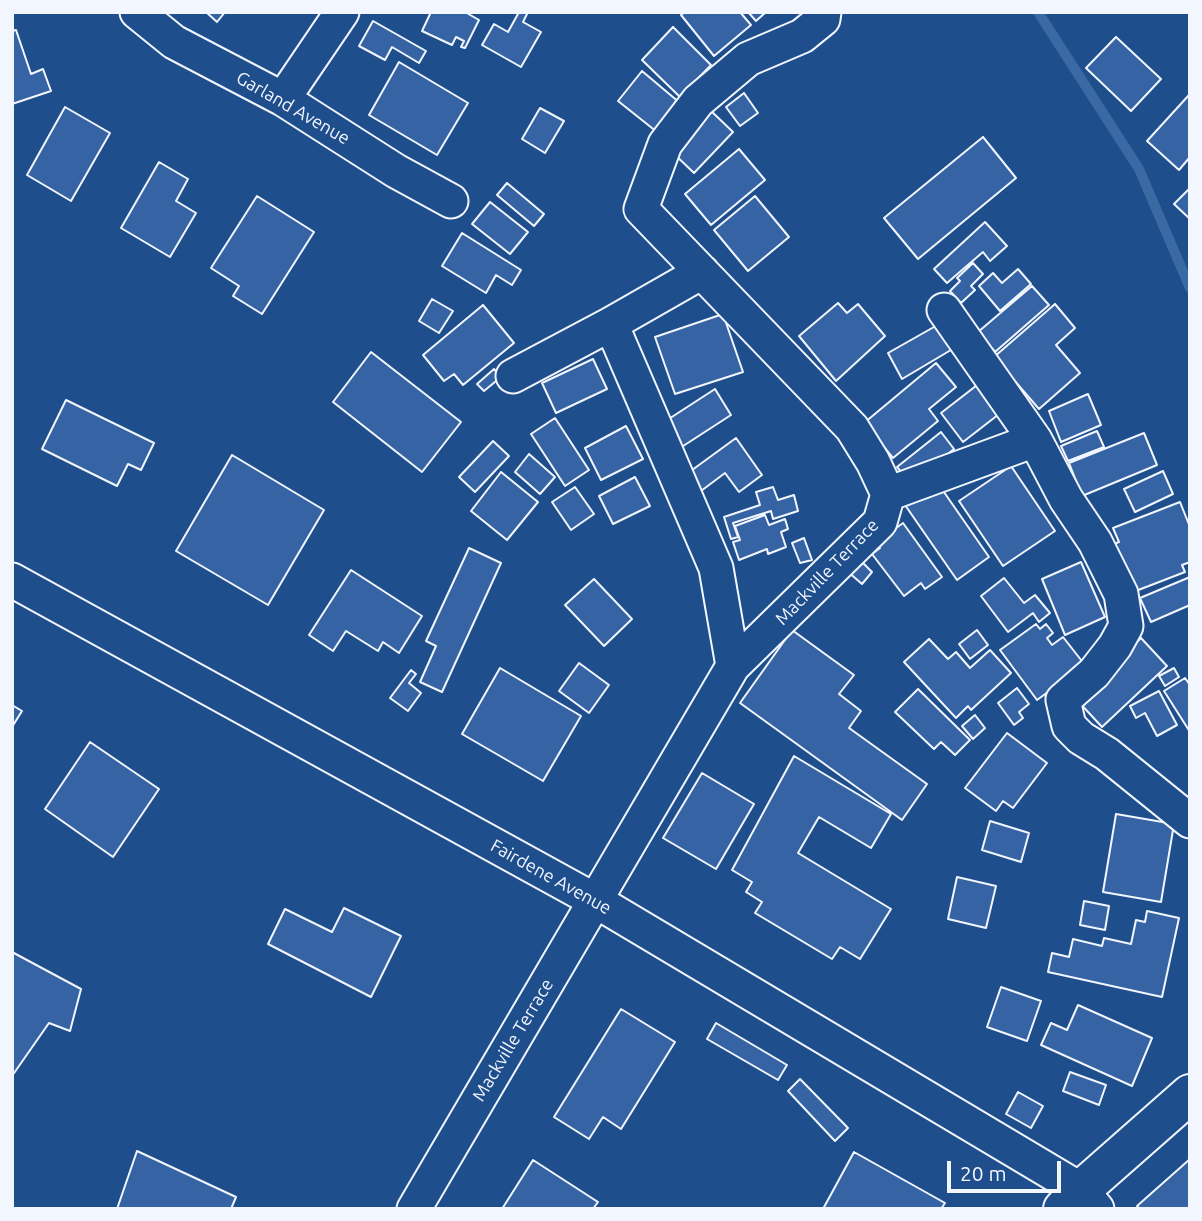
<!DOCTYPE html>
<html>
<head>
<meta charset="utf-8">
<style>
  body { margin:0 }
  #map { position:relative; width:1202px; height:1221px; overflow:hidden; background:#1f4e8c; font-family:Ubuntu,sans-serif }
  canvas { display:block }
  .frame { position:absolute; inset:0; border:14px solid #f2f6ff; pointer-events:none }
  .scale { position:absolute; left:947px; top:1161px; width:114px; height:32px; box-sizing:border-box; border:4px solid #f2f6ff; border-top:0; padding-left:9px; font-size:21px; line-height:24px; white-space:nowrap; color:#f2f6ff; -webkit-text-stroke:5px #1f4e8c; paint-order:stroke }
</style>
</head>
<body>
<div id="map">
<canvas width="1202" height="1221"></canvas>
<div class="frame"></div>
<div class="scale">20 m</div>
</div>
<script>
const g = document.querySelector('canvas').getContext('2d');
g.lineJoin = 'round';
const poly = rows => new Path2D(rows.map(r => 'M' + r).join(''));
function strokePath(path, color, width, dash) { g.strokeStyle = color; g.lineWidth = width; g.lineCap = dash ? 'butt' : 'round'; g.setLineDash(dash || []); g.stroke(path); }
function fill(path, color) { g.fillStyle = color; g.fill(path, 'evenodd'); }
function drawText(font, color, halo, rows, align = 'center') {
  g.font = font + ' Ubuntu,sans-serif'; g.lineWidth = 5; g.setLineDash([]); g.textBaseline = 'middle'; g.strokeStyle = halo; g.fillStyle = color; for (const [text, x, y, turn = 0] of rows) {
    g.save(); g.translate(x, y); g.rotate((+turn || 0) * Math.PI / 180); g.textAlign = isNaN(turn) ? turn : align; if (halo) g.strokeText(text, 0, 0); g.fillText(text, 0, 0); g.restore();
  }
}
strokePath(poly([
  [1038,12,1139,169,1190,288]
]), '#3b69a3', 10);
const building = poly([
  [206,12,225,12,217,22,206,12],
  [431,12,465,12,479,20,465,48,461,47,464,41,456,37,452,45,422,31,431,12],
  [519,12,528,12,523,22,541,32,521,67,482,45,494,24,508,32,519,12],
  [685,12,740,12,751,25,714,56,681,15,685,12],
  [748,12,766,12,756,21,748,12],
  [373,21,426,51,419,63,392,47,385,60,359,46,373,21],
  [673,27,711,65,680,97,642,60,673,27],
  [16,30,31,74,43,69,51,91,12,104,12,31,16,30],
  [1116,37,1161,79,1131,111,1086,68,1116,37],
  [399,62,468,103,437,155,369,115,399,62],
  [642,71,680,103,657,132,618,101,642,71],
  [744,93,758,113,740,126,726,107,744,93],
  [1189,95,1190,157,1179,170,1147,141,1189,95],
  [65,107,110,133,71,201,27,175,65,107],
  [540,108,564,121,545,153,522,139,540,108],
  [709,109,733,132,694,173,671,151,709,109],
  [983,137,1016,178,918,259,884,218,983,137],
  [739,149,765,180,711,225,685,194,739,149],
  [159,162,188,179,176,201,196,213,170,257,121,228,159,162],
  [507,183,544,214,534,226,497,195,507,183],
  [1190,188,1190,219,1174,204,1190,188],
  [257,196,314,232,262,314,233,296,239,286,211,268,257,196],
  [755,196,789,237,748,271,714,230,755,196],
  [490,202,528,232,510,254,472,224,490,202],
  [985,222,1007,246,990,261,983,252,947,283,934,269,985,222],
  [462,233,521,270,512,285,496,275,486,293,442,266,462,233],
  [973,263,983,274,971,286,975,290,961,303,950,291,960,281,957,278,973,263],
  [1018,269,1031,284,1000,311,979,286,993,273,1002,283,1018,269],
  [1032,286,1049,305,995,352,978,332,1032,286],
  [432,299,453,311,439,333,419,321,432,299],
  [838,303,847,313,858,304,885,336,836,381,799,336,838,303],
  [1055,304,1075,328,1056,345,1080,373,1039,409,994,357,1055,304],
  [483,305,514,343,463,385,454,374,444,381,423,355,483,305],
  [723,314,743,372,675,394,655,337,723,314],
  [941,323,956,347,902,379,888,353,941,323],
  [371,352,461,422,422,472,333,402,371,352],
  [593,359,607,389,556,413,542,383,593,359],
  [936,363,956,387,929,409,938,421,893,458,864,423,936,363],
  [494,369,501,377,484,391,477,384,494,369],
  [981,382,1003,411,963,442,941,413,981,382],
  [715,389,731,415,677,450,661,424,715,389],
  [1088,394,1101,425,1061,442,1049,411,1088,394],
  [66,400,154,443,141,470,128,464,117,486,42,449,66,400],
  [555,418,589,470,565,486,531,434,555,418],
  [626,426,643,459,601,480,585,448,626,426],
  [1097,431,1104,447,1068,461,1061,446,1097,431],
  [941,432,954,449,911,484,897,467,941,432],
  [1144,433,1157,465,1082,496,1069,463,1144,433],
  [736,438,762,475,739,492,725,473,701,491,688,473,736,438],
  [493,441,509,456,475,492,459,477,493,441],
  [529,454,555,477,540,494,515,472,529,454],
  [232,455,324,510,268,605,176,551,232,455],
  [1011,466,1055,531,1003,566,959,501,1011,466],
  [1163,471,1173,494,1135,512,1124,489,1163,471],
  [501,472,538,502,507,540,471,511,501,472],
  [635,477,650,506,613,524,599,496,635,477],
  [937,482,989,557,957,580,905,505,937,482],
  [575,487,594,514,571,530,552,502,575,487],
  [773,487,778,500,794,495,798,511,773,519,771,511,733,523,738,537,731,539,724,517,760,505,756,492,773,487],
  [1180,502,1190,527,1190,562,1182,565,1185,572,1128,594,1109,546,1119,542,1113,528,1180,502],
  [765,515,769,525,785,519,788,529,781,532,786,547,768,554,767,549,739,560,733,542,740,540,735,526,765,515],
  [903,523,942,577,925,589,921,583,904,596,872,554,880,548,876,543,903,523],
  [804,538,812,560,800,563,792,543,804,538],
  [469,548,501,563,442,692,420,682,436,646,426,641,469,548],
  [858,558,872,572,862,584,847,571,858,558],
  [1081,562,1105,617,1065,635,1042,579,1081,562],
  [351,570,422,616,399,653,383,642,378,651,346,631,333,651,309,635,351,570],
  [1190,577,1190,605,1151,622,1140,598,1190,577],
  [1004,578,1024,603,1035,595,1050,613,1039,622,1033,613,1008,632,981,596,1004,578],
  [594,579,632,619,604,646,565,605,594,579],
  [1036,624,1040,629,1046,624,1053,633,1047,638,1052,645,1063,637,1085,665,1037,700,1000,650,1036,624],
  [792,630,854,675,839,694,861,711,849,728,927,784,902,820,740,703,792,630],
  [977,630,988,645,970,659,959,644,977,630],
  [1141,638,1167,666,1102,727,1076,699,1141,638],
  [929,639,948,659,956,652,970,668,990,650,1011,673,971,710,968,706,956,718,904,662,929,639],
  [579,663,609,685,589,713,559,691,579,663],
  [500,668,581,716,543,781,462,734,500,668],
  [1174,668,1179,677,1165,686,1159,676,1174,668],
  [411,670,416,674,409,683,421,693,408,711,390,698,411,670],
  [1185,678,1190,685,1190,732,1164,691,1185,678],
  [1017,688,1029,704,1019,712,1023,718,1014,725,998,703,1017,688],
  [918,689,970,740,955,755,941,742,934,749,895,712,918,689],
  [1159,691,1177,725,1157,736,1145,713,1136,718,1130,706,1159,691],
  [12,705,22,711,12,727,12,705],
  [975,715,985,728,973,739,962,726,975,715],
  [1007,733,1047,763,1013,808,1003,801,996,811,965,788,1007,733],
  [90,742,159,789,113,857,45,809,90,742],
  [794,756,891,814,871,848,819,817,798,853,891,909,860,959,840,947,832,959,755,913,762,902,746,892,752,882,732,870,794,756],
  [702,773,754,804,716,869,663,838,702,773],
  [1116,814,1174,824,1161,902,1103,892,1116,814],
  [990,821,1029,833,1021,862,982,850,990,821],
  [957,877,996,886,986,928,948,919,957,877],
  [1084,901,1109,906,1105,930,1080,925,1084,901],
  [344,908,401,936,371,997,268,944,285,909,332,932,344,908],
  [1147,911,1179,918,1162,997,1048,972,1052,953,1069,957,1073,939,1102,946,1104,938,1131,944,1136,920,1145,922,1147,911],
  [12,952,81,989,70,1031,49,1023,12,1076,12,952],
  [1001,987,1041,1001,1027,1041,987,1027,1001,987],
  [1078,1005,1152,1038,1132,1086,1041,1045,1051,1023,1067,1030,1078,1005],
  [621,1009,675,1042,621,1129,603,1117,589,1139,554,1117,621,1009],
  [716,1023,787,1065,778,1080,707,1039,716,1023],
  [1070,1072,1106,1085,1099,1105,1063,1091,1070,1072],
  [800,1079,848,1128,835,1141,788,1091,800,1079],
  [1018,1092,1043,1106,1031,1128,1006,1114,1018,1092],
  [137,1151,236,1197,231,1209,117,1209,137,1151],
  [854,1152,945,1203,941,1209,823,1209,854,1152],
  [1190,1159,1190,1209,1140,1209,1137,1206,1190,1159],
  [533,1160,598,1202,593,1209,502,1209,533,1160]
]);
fill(building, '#3563a3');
strokePath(building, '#f2f6ff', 2);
const street = poly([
  [137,12,174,42,283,99,396,171,451,201],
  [283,99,342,12],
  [944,310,1035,440,1066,499,1095,542,1121,594,1126,626,1115,646,1094,673,1063,700,1069,726,1081,738,1107,754,1190,821],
  [611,324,716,568,733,666],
  [513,376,611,324,702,272],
  [888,494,1035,440],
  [12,580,596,901,1081,1190,1097,1209],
  [414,1209,733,666,880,522,888,494,873,462,852,428,641,209,665,144,698,101,748,59,802,36,823,19,824,12]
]);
const secondary = poly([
  [1063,1209,1081,1190,1190,1094]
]);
strokePath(street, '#f2f6ff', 37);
strokePath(secondary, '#f2f6ff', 42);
strokePath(street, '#1f4e8c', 33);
strokePath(secondary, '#1f4e8c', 38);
drawText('18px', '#f2f6ff', '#1f4e8c', [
  ["Garland Avenue",293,108,30],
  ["Mackville Terrace",827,572,-46],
  ["Fairdene Avenue",551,877,29],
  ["Mackville Terrace",513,1040,-59]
]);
</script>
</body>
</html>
